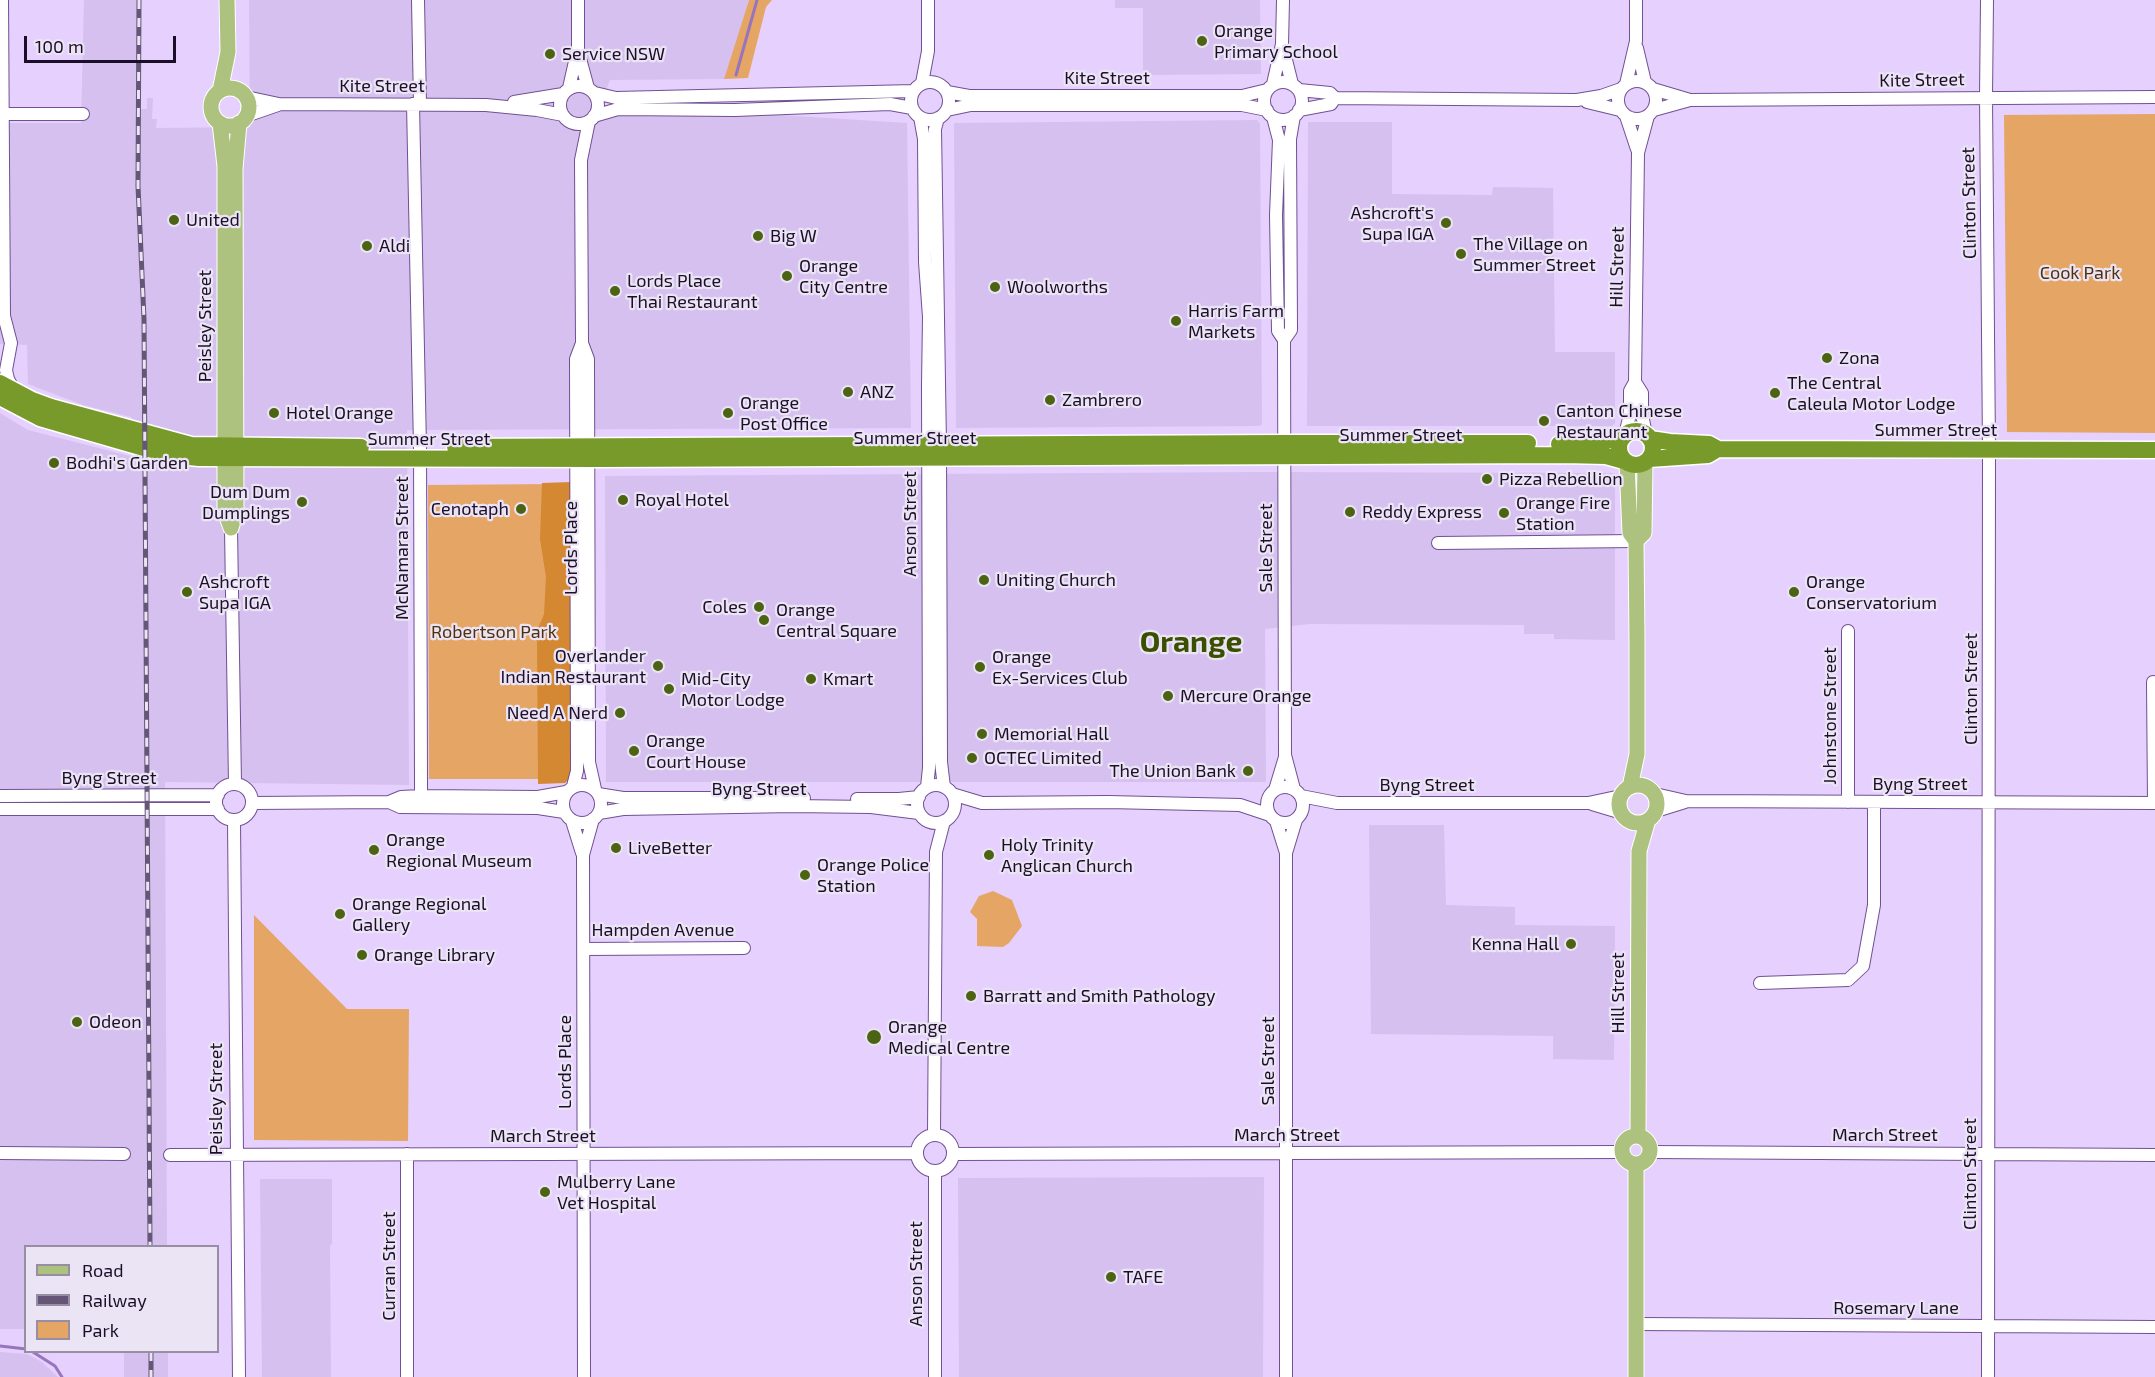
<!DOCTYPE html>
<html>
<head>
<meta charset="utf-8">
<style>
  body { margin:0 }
  #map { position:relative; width:2155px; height:1377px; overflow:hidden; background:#e5d0fe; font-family:"Exo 2",sans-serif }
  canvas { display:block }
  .legend { position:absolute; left:24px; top:1245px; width:195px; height:108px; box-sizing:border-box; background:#ebe4f4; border:2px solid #988ea3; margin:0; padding:8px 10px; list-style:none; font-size:18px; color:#1c0e29 }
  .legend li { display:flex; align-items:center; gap:12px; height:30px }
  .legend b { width:30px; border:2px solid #988ea3 }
  .scale { position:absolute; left:24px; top:36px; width:152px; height:27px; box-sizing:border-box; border:3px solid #1c0e29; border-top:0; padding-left:8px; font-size:18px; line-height:21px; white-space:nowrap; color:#1c0e29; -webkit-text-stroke:4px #ebe4f4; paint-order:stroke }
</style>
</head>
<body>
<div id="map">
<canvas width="2155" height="1377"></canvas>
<ul class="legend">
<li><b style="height:8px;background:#aec27f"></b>Road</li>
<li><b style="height:8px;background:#655576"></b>Railway</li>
<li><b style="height:16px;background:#e5a565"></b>Park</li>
</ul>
<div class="scale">100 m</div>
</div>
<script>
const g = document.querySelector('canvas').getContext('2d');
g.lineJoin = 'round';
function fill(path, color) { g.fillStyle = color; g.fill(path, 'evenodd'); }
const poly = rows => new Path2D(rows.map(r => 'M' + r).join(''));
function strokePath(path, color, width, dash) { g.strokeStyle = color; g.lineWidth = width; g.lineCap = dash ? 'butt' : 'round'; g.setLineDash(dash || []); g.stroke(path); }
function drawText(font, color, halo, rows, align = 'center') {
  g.font = font + ' "Exo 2",sans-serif'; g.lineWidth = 4.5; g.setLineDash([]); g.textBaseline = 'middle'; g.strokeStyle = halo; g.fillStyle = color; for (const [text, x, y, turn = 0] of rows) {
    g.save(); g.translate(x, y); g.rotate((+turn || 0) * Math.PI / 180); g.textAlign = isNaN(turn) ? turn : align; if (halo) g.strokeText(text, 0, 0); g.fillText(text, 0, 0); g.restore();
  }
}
fill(poly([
  [84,0,139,0,140,109,147,109,147,98,153,98,152,119,157,119,156,128,250,127,249,0,749,0,724,79,610,80,595,116,699,110,907,123,911,428,407,430,409,785,165,782,167,1246,26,1246,25,1329,0,1329,0,413,28,430,134,457,134,460,137,461,138,458,140,458,140,436,131,417,83,405,28,384,27,345,0,344,0,123,81,123],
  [1115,0,1260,0,1261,74,1143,75,1143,8,1115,8],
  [1257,120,1260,124,1262,424,1259,426,956,428,954,123],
  [1308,122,1392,122,1392,194,1492,195,1493,187,1553,188,1555,352,1615,352,1615,423,1612,426,1307,426],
  [1259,472,1615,473,1615,640,1554,639,1554,634,1524,634,1524,625,1309,624,1265,629,1266,782,606,782,605,476],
  [1369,825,1444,825,1446,905,1515,907,1515,925,1615,926,1614,1060,1553,1059,1553,1036,1371,1034],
  [1264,1177,1263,1377,959,1377,958,1178],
  [260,1179,332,1179,332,1244,330,1245,331,1377,262,1377],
  [0,1352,27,1354,42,1362,58,1377,0,1377],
  [124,1352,168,1352,168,1377,124,1377]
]), '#d5c0f0');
fill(poly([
  [749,0,772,0,766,7,748,78,724,79],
  [2155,114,2155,433,2007,432,2004,115],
  [558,484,562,779,429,779,428,485],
  [993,891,1012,900,1022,926,1009,943,1003,947,977,946,977,919,970,912,979,896],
  [254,915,347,1009,409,1009,408,1141,254,1140]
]), '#e5a565');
fill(poly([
  [572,482,572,776,565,783,538,784,537,631,544,614,546,577,540,539,542,483]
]), '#d38831');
strokePath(poly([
  [736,75,757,0],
  [0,1346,26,1349],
  [33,1352,55,1366,62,1377]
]), '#9775bd', 3);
const minor = poly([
  [2,0,4,316,11,343,6,370,8,379,14,390],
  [418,0,420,104],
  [1987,0,1986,97,1989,450,1988,1377],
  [1283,48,1292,84],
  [1637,48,1645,82],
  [579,55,588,88],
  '1618 100a19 19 0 1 1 38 0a19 19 0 1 1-38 0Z',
  '911 101a19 19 0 1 1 38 0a19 19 0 1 1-38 0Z',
  '1264 101a19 19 0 1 1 38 0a19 19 0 1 1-38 0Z',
  [922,83,928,51,928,0],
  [1273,84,1282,44,1283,0],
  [1626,84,1636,41,1636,0],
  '560 105a19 19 0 1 1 38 0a19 19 0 1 1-38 0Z',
  [569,88,578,48,578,0],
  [1653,89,1690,100],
  [1299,90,1330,93,1335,98,1577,100,1601,96,1621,89],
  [947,92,969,96,1242,96,1267,90],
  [595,93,616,98,914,91],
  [246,97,279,104,486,105,537,110,563,115],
  [514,102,563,94],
  [1587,102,1620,110],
  [947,110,971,105,1242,105,1267,110],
  [1299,110,1331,104,1335,98],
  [1654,110,1690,100,2155,97],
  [4,114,83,114],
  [246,116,278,105],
  [594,116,618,109,735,110,890,104,912,108],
  [1626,116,1637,149],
  [920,117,924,139,925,262,929,317,928,385,929,768,927,787],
  [1273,117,1279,140,1276,215,1278,331,1284,340,1285,755,1294,789],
  [938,118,935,129,940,445,941,762,944,787],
  [589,121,581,160,582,343,588,359,589,762,595,789],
  [1284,340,1291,330,1290,139,1294,116],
  [1635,382,1642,393,1642,414,1646,435],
  [1625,435,1630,414,1630,391,1635,382,1638,153,1648,116],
  [231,528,235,784],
  [1438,543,1636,541],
  [2153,682,2154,803],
  '216 802a18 18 0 1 1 36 0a18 18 0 1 1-36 0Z',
  '563 804a19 19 0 1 1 38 0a19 19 0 1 1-38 0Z',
  '917 804a19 19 0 1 1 38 0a19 19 0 1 1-38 0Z',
  [573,786,577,771,577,760,576,359,582,343],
  '1267 805a18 18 0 1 1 36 0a18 18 0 1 1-36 0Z',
  [1275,790,1285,757],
  [598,794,623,798,804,798],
  [952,794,982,803,1108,802,1240,805,1270,815],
  [1655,794,1686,801,2155,803],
  [0,796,218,795],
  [1301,796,1337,803,1588,803,1621,796],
  [857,799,899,799,919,797],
  [389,802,400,807,538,808,564,812],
  [1848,802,1848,631],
  [252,803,389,802,401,797,421,796,538,797,566,792],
  [1592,804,1622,813],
  [408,807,421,796,421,782,420,448,413,104],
  [0,809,218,809],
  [1656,811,1685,802],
  [599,813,623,809,793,806,871,807,919,813],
  [234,821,239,1377],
  [572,821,582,853],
  [1276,821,1286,853,1286,1377],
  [1286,853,1296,820],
  [583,949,744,948],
  [1760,983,1848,980,1863,966,1874,905,1874,802],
  '917 1153a18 18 0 1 1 36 0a18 18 0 1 1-36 0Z',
  [934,1135,936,852,944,821],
  [1651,1152,2155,1155],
  [0,1153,124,1154],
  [407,1154,407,1377],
  [953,1154,1622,1152],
  [170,1155,916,1153],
  [935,1172,935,1377],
  [1637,1324,2155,1327],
  [584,1377,583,855,593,819]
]);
const major = poly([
  '211 107a19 19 0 1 1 38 0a19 19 0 1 1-38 0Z',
  [220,91,228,52,227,0],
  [220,123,225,166,225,511,231,528],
  [1627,463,1630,533,1636,541,1637,641,1637,754,1630,787],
  [231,528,236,511,235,169,239,123],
  [1636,541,1644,533,1645,462],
  '1619 804a19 19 0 1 1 38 0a19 19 0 1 1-38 0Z',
  '1622 1150a14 14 0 1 1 28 0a14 14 0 1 1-28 0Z',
  [1638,1136,1639,851,1648,820],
  [1636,1377,1636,1165]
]);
const highway = poly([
  [0,383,32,400,51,407,191,445,361,447],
  [0,397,40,418,144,448,179,456,199,458,599,459,1564,455,1606,456,1624,461],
  '1619 448a17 17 0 1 1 34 0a17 17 0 1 1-34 0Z',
  [1650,439,1670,442,1709,444,1718,449],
  [1559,444,1595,443,1622,438],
  [455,447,1285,443,1528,443],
  [1649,459,1708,455,1718,449,2155,450]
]);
strokePath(minor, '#715093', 14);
strokePath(major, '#fff', 17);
strokePath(highway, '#fff', 19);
strokePath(minor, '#fff', 12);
strokePath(major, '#aec27f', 15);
strokePath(highway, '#789a2a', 16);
const rail = poly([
  [139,0,138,186,144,319,150,1246],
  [151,1352,151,1377]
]);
strokePath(rail, '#655576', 5);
strokePath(rail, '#ebe4f4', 3, [9]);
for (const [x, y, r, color] of [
  [1202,41,6,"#4b6312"],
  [550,54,6,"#4b6312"],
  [174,220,6,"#4b6312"],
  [1446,223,6,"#4b6312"],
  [758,236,6,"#4b6312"],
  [367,246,6,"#4b6312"],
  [1461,254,6,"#4b6312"],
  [787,276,6,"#4b6312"],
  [995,287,6,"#4b6312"],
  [615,291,6,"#4b6312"],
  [1176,321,6,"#4b6312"],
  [1827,358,6,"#4b6312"],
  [848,392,6,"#4b6312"],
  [1775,393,6,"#4b6312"],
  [1050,400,6,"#4b6312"],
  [274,413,6,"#4b6312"],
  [728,413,6,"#4b6312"],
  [1544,421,6,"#4b6312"],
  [54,463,6,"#4b6312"],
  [1487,479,6,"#4b6312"],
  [623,500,6,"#4b6312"],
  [302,502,6,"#4b6312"],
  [521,509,6,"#4b6312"],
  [1350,512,6,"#4b6312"],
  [1504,513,6,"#4b6312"],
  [984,580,6,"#4b6312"],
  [187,592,6,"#4b6312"],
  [1794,592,6,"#4b6312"],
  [759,607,6,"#4b6312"],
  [764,620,6,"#4b6312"],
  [658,666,6,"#4b6312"],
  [980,667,6,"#4b6312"],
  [811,679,6,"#4b6312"],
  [669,689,6,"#4b6312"],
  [1168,696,6,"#4b6312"],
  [620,713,6,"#4b6312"],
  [982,734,6,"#4b6312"],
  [634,751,6,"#4b6312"],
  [972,758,6,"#4b6312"],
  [1248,771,6,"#4b6312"],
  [616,848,6,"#4b6312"],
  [374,850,6,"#4b6312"],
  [989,855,6,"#4b6312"],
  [805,875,6,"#4b6312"],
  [340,914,6,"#4b6312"],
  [1571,944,6,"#4b6312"],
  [362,955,6,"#4b6312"],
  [971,996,6,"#4b6312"],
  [77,1022,6,"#4b6312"],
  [874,1037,8,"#4b6312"],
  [545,1192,6,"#4b6312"],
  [1111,1277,6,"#4b6312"]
]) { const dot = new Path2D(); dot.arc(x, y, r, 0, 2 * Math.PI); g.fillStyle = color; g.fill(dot); strokePath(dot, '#ebe4f4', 2); }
drawText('18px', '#1c0e29', '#ebe4f4', [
  ["Orange",1214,31],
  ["Primary School",1214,52],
  ["Service NSW",562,54],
  ["Ashcroft's",1434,213,"right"],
  ["Supa IGA",1434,234,"right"],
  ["United",186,220],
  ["Big W",770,236],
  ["The Village on",1473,244],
  ["Summer Street",1473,265],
  ["Aldi",379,246],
  ["Orange",799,266],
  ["City Centre",799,287],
  ["Lords Place",627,281],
  ["Thai Restaurant",627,302],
  ["Woolworths",1007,287],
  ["Harris Farm",1188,311],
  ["Markets",1188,332],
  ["Zona",1839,358],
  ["The Central",1787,383],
  ["Caleula Motor Lodge",1787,404],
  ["ANZ",860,392],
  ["Zambrero",1062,400],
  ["Orange",740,403],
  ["Post Office",740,424],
  ["Canton Chinese",1556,411],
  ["Restaurant",1556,432],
  ["Hotel Orange",286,413],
  ["Bodhi's Garden",66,463],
  ["Pizza Rebellion",1499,479],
  ["Dum Dum",290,492,"right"],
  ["Dumplings",290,513,"right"],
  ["Royal Hotel",635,500],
  ["Orange Fire",1516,503],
  ["Station",1516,524],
  ["Cenotaph",509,509,"right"],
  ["Reddy Express",1362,512],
  ["Uniting Church",996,580],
  ["Ashcroft",199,582],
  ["Supa IGA",199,603],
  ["Orange",1806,582],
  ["Conservatorium",1806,603],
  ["Coles",747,607,"right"],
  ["Orange",776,610],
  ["Central Square",776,631],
  ["Overlander",646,656,"right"],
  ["Indian Restaurant",646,677,"right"],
  ["Orange",992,657],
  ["Ex-Services Club",992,678],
  ["Mid-City",681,679],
  ["Motor Lodge",681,700],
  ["Kmart",823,679],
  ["Mercure Orange",1180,696],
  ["Need A Nerd",608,713,"right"],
  ["Memorial Hall",994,734],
  ["Orange",646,741],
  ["Court House",646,762],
  ["OCTEC Limited",984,758],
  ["The Union Bank",1236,771,"right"],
  ["Orange",386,840],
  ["Regional Museum",386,861],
  ["Holy Trinity",1001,845],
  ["Anglican Church",1001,866],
  ["LiveBetter",628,848],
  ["Orange Police",817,865],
  ["Station",817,886],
  ["Orange Regional",352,904],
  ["Gallery",352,925],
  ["Kenna Hall",1559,944,"right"],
  ["Orange Library",374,955],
  ["Barratt and Smith Pathology",983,996],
  ["Odeon",89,1022],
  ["Orange",888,1027],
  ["Medical Centre",888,1048],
  ["Mulberry Lane",557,1182],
  ["Vet Hospital",557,1203],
  ["TAFE",1123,1277]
], 'left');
drawText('18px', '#1c0e29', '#ebe4f4', [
  ["Kite Street",1107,78],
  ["Kite Street",1922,80,-1],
  ["Kite Street",382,86],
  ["Clinton Street",1969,203,-91],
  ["Hill Street",1617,267,-89],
  ["Peisley Street",205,326,-90],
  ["Summer Street",1936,430],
  ["Summer Street",1401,435],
  ["Summer Street",915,438],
  ["Summer Street",429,439],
  ["Anson Street",910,524,-90],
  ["McNamara Street",402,548,-90],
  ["Lords Place",571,548,-90],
  ["Sale Street",1266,548,-90],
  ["Clinton Street",1971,689,-90],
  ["Johnstone Street",1830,716,-90],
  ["Byng Street",109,778],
  ["Byng Street",1920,784],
  ["Byng Street",1427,785],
  ["Byng Street",759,789],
  ["Hampden Avenue",663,930],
  ["Hill Street",1618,993,-90],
  ["Sale Street",1268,1061,-90],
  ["Lords Place",565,1062,-90],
  ["Peisley Street",216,1099,-90],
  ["March Street",1287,1135],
  ["March Street",1885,1135],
  ["March Street",543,1136],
  ["Clinton Street",1970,1174,-90],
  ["Curran Street",389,1266,-90],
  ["Anson Street",916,1274,-90],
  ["Rosemary Lane",1896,1308]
]);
drawText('18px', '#4f300d', '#ebe4f4', [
  ["Cook Park",2080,273],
  ["Robertson Park",494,632]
]);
drawText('bold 30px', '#3a4f00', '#ebe4f4', [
  ["Orange",1191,642]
]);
</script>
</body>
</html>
